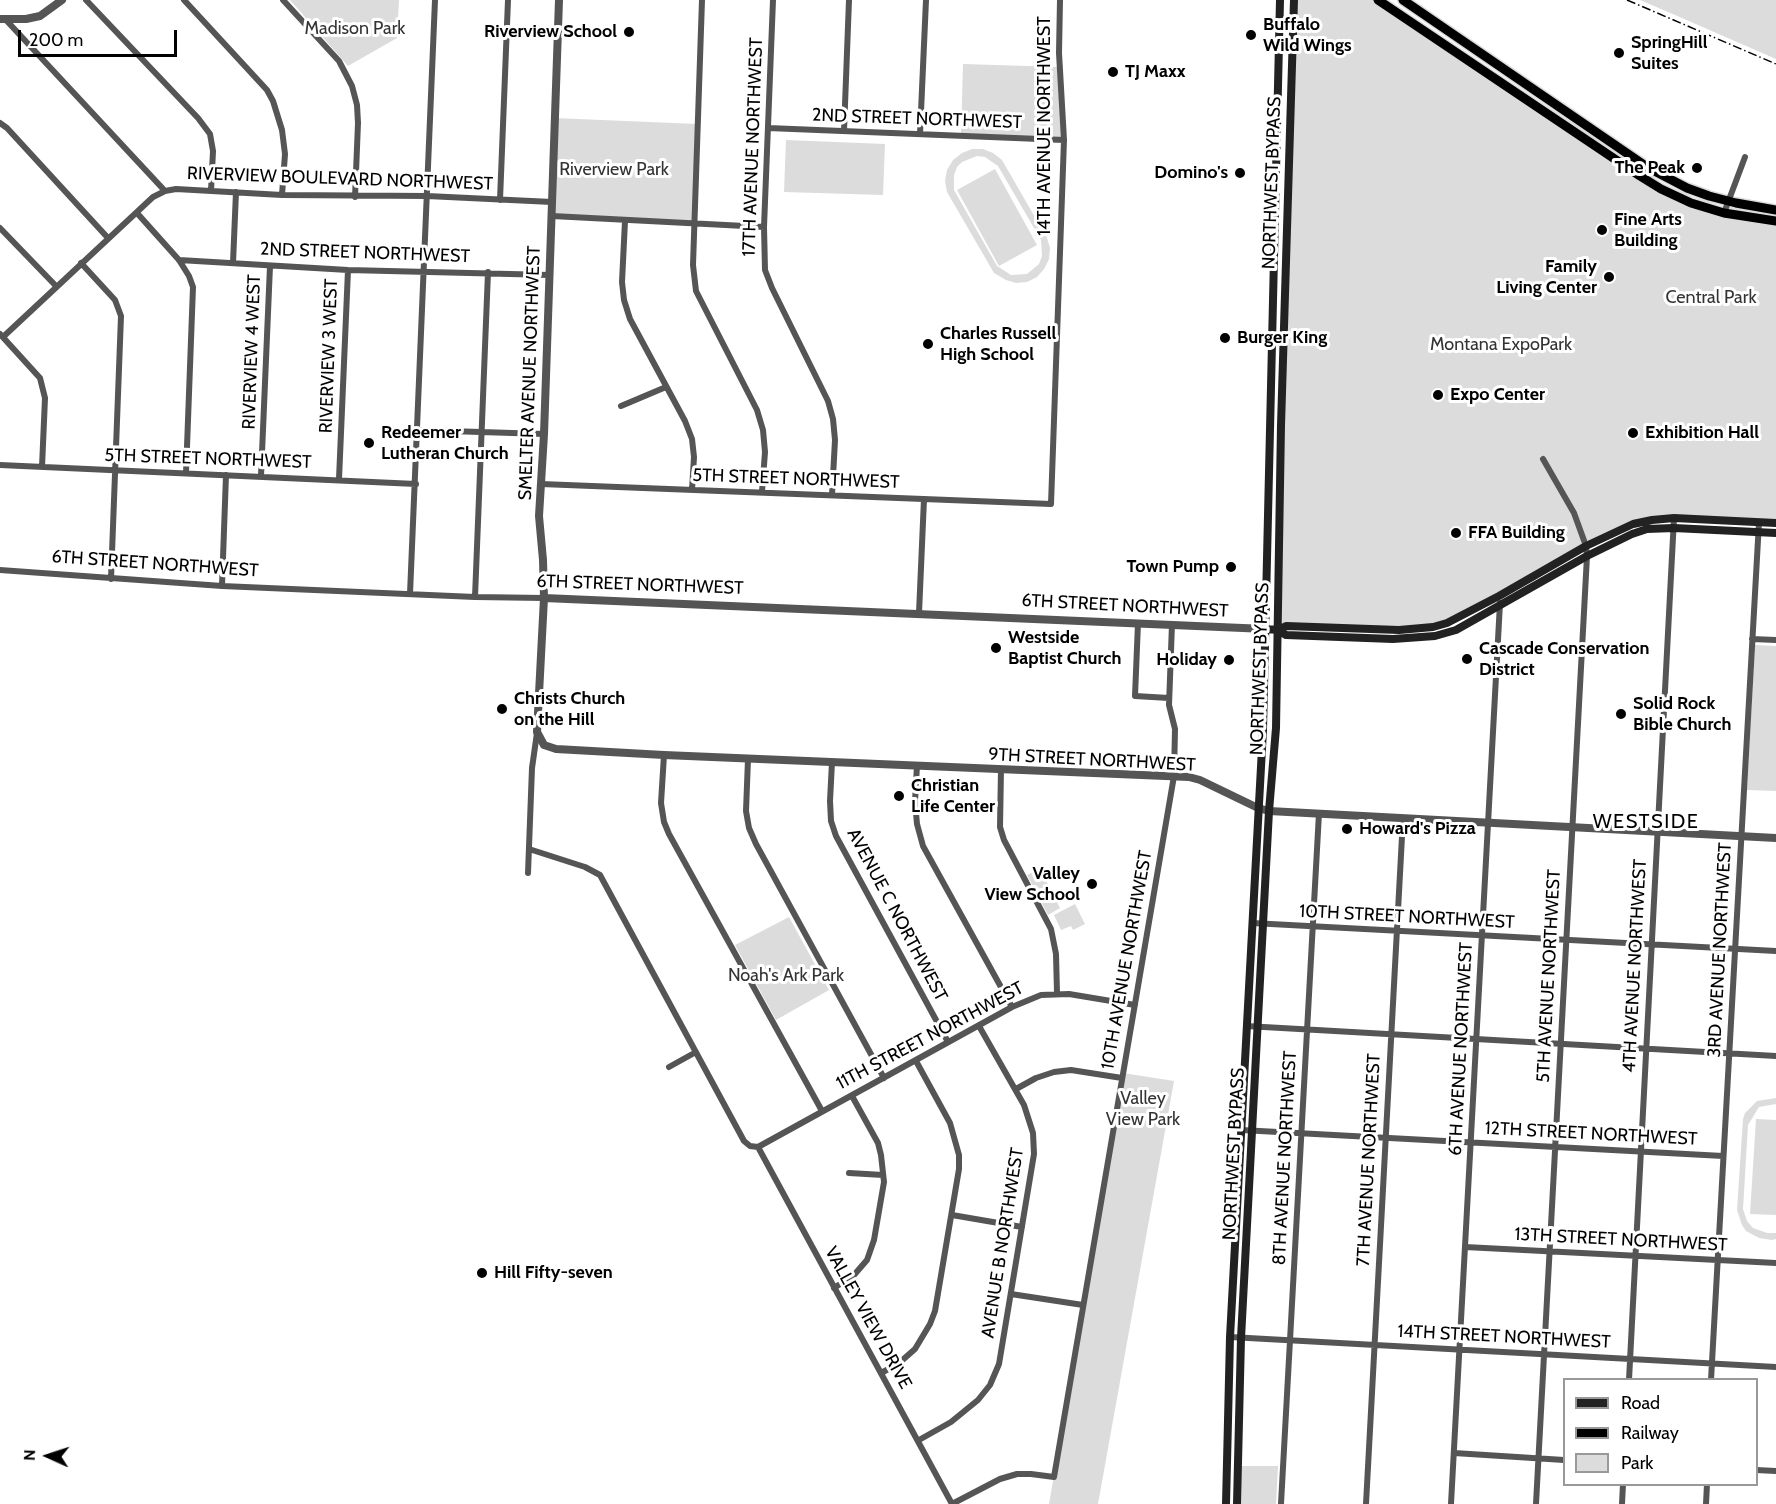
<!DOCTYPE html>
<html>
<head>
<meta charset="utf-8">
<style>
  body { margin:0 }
  #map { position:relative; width:1776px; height:1504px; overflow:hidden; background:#fff; font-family:Cabin,sans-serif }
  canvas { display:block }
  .legend { position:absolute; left:1563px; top:1378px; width:195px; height:108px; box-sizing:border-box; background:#fff; border:2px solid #999; margin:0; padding:8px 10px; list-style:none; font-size:18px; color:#000 }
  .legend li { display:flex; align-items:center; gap:12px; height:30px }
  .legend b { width:30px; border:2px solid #999 }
  .north { position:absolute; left:18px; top:1426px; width:60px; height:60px; -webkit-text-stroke:4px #fff; paint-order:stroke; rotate:273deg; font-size:16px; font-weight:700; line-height:24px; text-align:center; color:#000 }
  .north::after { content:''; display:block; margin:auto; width:21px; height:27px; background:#000; clip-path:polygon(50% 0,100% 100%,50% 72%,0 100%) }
  .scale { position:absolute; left:18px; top:30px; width:159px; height:27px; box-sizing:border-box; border:3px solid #000; border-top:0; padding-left:8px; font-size:18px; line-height:21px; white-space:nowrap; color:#000; -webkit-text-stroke:4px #fff; paint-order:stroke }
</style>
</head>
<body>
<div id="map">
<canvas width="1776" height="1504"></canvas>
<ul class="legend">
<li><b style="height:8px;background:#222"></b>Road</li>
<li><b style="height:8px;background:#000"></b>Railway</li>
<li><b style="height:16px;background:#dcdcdc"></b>Park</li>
</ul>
<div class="north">N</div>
<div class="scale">200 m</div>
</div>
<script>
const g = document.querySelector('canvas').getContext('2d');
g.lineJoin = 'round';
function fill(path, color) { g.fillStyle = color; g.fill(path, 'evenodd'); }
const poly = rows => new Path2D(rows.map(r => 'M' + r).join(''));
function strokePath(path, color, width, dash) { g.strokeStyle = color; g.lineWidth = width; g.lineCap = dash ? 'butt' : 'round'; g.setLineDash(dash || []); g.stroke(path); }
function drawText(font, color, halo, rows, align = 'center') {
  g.font = font + ' Cabin,sans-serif'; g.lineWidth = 6; g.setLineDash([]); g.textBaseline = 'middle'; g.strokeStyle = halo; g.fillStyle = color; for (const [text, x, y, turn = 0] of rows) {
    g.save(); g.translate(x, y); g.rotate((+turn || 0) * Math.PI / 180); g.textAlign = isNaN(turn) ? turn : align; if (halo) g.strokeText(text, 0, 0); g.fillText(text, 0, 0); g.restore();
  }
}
fill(poly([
  [290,0,399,0,397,38,348,66],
  [1294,0,1377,0,1640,176,1691,203,1776,221,1776,520,1672,515,1633,524,1433,627,1278,630],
  [1640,0,1776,0,1776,59,1675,15],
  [963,64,1060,67,1064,140,961,136],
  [554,118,697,124,694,224,552,216],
  [786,140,885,144,883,195,784,192],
  [972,149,983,149,993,153,1002,160,1047,238,1050,248,1049,259,1044,269,1037,277,1027,282,1016,283,1006,280,994,273,947,192,945,181,947,170,953,160,962,153],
  [977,156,985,157,998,166,1041,240,1042,256,1039,264,1027,274,1011,275,997,266,954,190,954,175,957,167,962,162],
  [995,169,1037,245,999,266,957,190],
  [1755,645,1776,646,1776,791,1747,790],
  [1040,869,1060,908,1048,915,1027,875],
  [1075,904,1085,924,1073,930,1071,926,1061,930,1054,915],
  [789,917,829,990,776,1020,735,945],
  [1123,1073,1174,1081,1098,1504,1049,1504],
  [1776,1098,1776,1104,1759,1107,1748,1125,1743,1209,1747,1221,1753,1228,1767,1233,1776,1233,1776,1239,1772,1240,1759,1238,1746,1231,1742,1225,1737,1210,1743,1119,1745,1113,1757,1101],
  [1756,1119,1776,1120,1776,1215,1750,1214],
  [1238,1466,1278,1466,1276,1504,1238,1504]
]), '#dcdcdc');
const trunk = poly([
  [1378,0,1640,176,1661,189,1691,203,1724,213,1776,221],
  [1403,0,1647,167,1687,188,1709,196,1736,203,1776,210]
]);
strokePath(trunk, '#dbdbdb', 12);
strokePath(poly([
  [86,0,198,118,210,134,213,151,211,191],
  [184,0,267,90,273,101,282,130,285,154,282,195],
  [283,0,339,61,352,86,357,105,358,123,355,197],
  [702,0,693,265,696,291,757,410,763,430,765,452,762,492],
  [773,0,764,227,765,270,772,288,828,401,833,419,835,440,832,495],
  [6,20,165,191],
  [0,123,7,128,108,238],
  [768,128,1064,140],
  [844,131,849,0],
  [920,134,926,0],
  [500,200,508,0],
  [137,213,179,260,189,276,193,287,186,473],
  [1724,213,1745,157],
  [552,216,764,227],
  [625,221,622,282,624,300,630,319,685,421,692,439,694,457,692,490],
  [0,228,56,286],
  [179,260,348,270,550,275],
  [81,263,115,300,121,316,111,579],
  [233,263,236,192],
  [0,334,40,378,45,398,42,467],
  [3,337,153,197,165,191,176,189,282,195,427,196,552,202],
  [621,406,666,387],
  [417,430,544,434],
  [0,465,416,484],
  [261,476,270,266],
  [339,479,348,270],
  [541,484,1051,504,1064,140,1059,53,1060,0],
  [0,570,222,586,475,597,544,598],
  [222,586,226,475],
  [410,594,435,0],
  [475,597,488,272],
  [919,613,924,499],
  [1138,623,1135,696,1169,698],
  [1752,639,1776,640],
  [664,755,661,803,664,822,669,834,822,1111],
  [748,759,746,811,749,828,756,844,884,1078],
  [832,762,830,801,831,821,836,836,948,1042],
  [917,765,915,802,917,824,923,846,1012,1007],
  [1001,769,1000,827,1004,840,1051,929,1056,954,1057,993],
  [529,849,585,867,600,875,744,1141,750,1146,758,1147,1012,1007,1041,995,1069,994,1135,1005],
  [528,873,532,768,537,733],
  [1252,923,1776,951],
  [1246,1026,1776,1056],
  [669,1067,696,1052],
  [1016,1089,1036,1078,1054,1072,1071,1070,1122,1078],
  [1241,1130,1723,1156],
  [758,1147,952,1504],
  [849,1173,883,1175],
  [952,1215,1022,1227],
  [1465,1247,1776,1263],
  [834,1288,854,1275,867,1260,874,1240,884,1182,881,1155,878,1143,852,1096],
  [1011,1294,1083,1305],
  [1230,1337,1776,1367],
  [881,1373,898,1364,915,1349,930,1324,935,1311,959,1169,959,1155,950,1123,916,1061],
  [1629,1380,1674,518],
  [1711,1380,1759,522],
  [919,1440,951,1422,978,1400,990,1385,999,1364,1034,1154,1033,1133,1024,1105,979,1026],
  [1454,1453,1564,1460],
  [1756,1470,1776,1471],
  [952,1504,1000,1479,1017,1474,1031,1474,1054,1477,1174,776,1175,729,1169,705,1172,624],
  [1281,1504,1319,813],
  [1366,1504,1403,818],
  [1451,1504,1500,603],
  [1536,1504,1587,556,1586,546,1574,513,1543,459],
  [1622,1504,1623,1484],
  [1706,1504,1707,1484]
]), '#555', 6);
strokePath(poly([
  [559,0,544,434,539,516,543,560,544,598,537,732,544,745,556,749,664,755,1189,777,1200,780,1258,808,1269,811,1776,838],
  [0,19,26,19,40,16,62,0],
  [544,598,1266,629]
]), '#555', 8);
strokePath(poly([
  [1266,629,1278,630,1286,626,1399,630,1433,627,1447,623,1499,596,1586,546,1633,524,1652,520,1674,518,1776,523],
  [1278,630,1286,635,1393,639,1435,636,1456,630,1587,556,1632,534,1647,529,1674,528,1776,533],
  [1226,1504,1230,1337,1263,730,1280,0],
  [1237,1504,1241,1338,1269,811,1276,728,1281,425,1294,0]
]), '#222', 8);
strokePath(trunk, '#000', 9);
strokePath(poly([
  [1627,0,1776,64]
]), '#000', 1.5, [9, 3, 1.5, 3]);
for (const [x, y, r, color] of [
  [629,32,6,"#000"],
  [1251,35,6,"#000"],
  [1619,53,6,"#000"],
  [1113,72,6,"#000"],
  [1697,168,6,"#000"],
  [1240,173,6,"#000"],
  [1602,230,6,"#000"],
  [1609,277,6,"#000"],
  [1225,338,6,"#000"],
  [928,344,6,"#000"],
  [1438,395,6,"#000"],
  [1633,433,6,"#000"],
  [369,443,6,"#000"],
  [1456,533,6,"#000"],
  [1231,567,6,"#000"],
  [996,648,6,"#000"],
  [1467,659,6,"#000"],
  [1229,660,6,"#000"],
  [502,709,6,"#000"],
  [1621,714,6,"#000"],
  [899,796,6,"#000"],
  [1347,829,6,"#000"],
  [1092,884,6,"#000"],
  [482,1273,6,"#000"]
]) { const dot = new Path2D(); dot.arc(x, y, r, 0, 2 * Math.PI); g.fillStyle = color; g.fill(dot); strokePath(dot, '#fff', 2); }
drawText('bold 18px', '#000', '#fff', [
  ["Buffalo",1263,25],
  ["Wild Wings",1263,46],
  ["Riverview School",617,32,"right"],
  ["SpringHill",1631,43],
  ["Suites",1631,64],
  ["TJ Maxx",1125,72],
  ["The Peak",1685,168,"right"],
  ["Domino's",1228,173,"right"],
  ["Fine Arts",1614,220],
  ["Building",1614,241],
  ["Family",1597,267,"right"],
  ["Living Center",1597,288,"right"],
  ["Charles Russell",940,334],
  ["High School",940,355],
  ["Burger King",1237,338],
  ["Expo Center",1450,395],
  ["Redeemer",381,433],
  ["Lutheran Church",381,454],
  ["Exhibition Hall",1645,433],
  ["FFA Building",1468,533],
  ["Town Pump",1219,567,"right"],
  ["Westside",1008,638],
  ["Baptist Church",1008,659],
  ["Cascade Conservation",1479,649],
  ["District",1479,670],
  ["Holiday",1217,660,"right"],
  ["Christs Church",514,699],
  ["on the Hill",514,720],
  ["Solid Rock",1633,704],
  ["Bible Church",1633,725],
  ["Christian",911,786],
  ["Life Center",911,807],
  ["Howard's Pizza",1359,829],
  ["Valley",1080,874,"right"],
  ["View School",1080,895,"right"],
  ["Hill Fifty-seven",494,1273]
], 'left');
drawText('18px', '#333', '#fff', [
  ["Madison Park",355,29],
  ["Riverview Park",614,170],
  ["Central Park",1711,298],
  ["Montana ExpoPark",1501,345],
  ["Noah's Ark Park",786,976],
  ["Valley",1143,1099],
  ["View Park",1143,1120]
]);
drawText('18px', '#000', '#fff', [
  ["2ND STREET NORTHWEST",917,119,2],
  ["14TH AVENUE NORTHWEST",1045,126,-90],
  ["17TH AVENUE NORTHWEST",753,147,-88],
  ["RIVERVIEW BOULEVARD NORTHWEST",340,179,2],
  ["NORTHWEST BYPASS",1272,183,-88],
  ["2ND STREET NORTHWEST",365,253,2],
  ["RIVERVIEW 4 WEST",252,352,-88],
  ["RIVERVIEW 3 WEST",329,356,-88],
  ["SMELTER AVENUE NORTHWEST",530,373,-88],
  ["5TH STREET NORTHWEST",208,459,2],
  ["5TH STREET NORTHWEST",796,479,2],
  ["6TH STREET NORTHWEST",155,564,4],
  ["6TH STREET NORTHWEST",640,585,2],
  ["6TH STREET NORTHWEST",1125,606,3],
  ["NORTHWEST BYPASS",1260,669,-88],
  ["9TH STREET NORTHWEST",1092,760,3],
  ["AVENUE C NORTHWEST",897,915,62],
  ["10TH STREET NORTHWEST",1407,917,3],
  ["3RD AVENUE NORTHWEST",1720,950,-87],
  ["10TH AVENUE NORTHWEST",1127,960,-80],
  ["4TH AVENUE NORTHWEST",1635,966,-87],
  ["5TH AVENUE NORTHWEST",1549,976,-87],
  ["11TH STREET NORTHWEST",930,1036,-28],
  ["6TH AVENUE NORTHWEST",1461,1049,-87],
  ["12TH STREET NORTHWEST",1591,1134,3],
  ["NORTHWEST BYPASS",1234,1154,-87],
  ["8TH AVENUE NORTHWEST",1285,1158,-87],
  ["7TH AVENUE NORTHWEST",1369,1160,-87],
  ["13TH STREET NORTHWEST",1621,1240,3],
  ["AVENUE B NORTHWEST",1003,1243,-81],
  ["VALLEY VIEW DRIVE",868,1318,61],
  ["14TH STREET NORTHWEST",1504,1337,3]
]);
g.letterSpacing = '1.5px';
drawText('20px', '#000', '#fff', [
  ["WESTSIDE",1646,822]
]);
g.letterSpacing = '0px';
</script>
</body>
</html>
